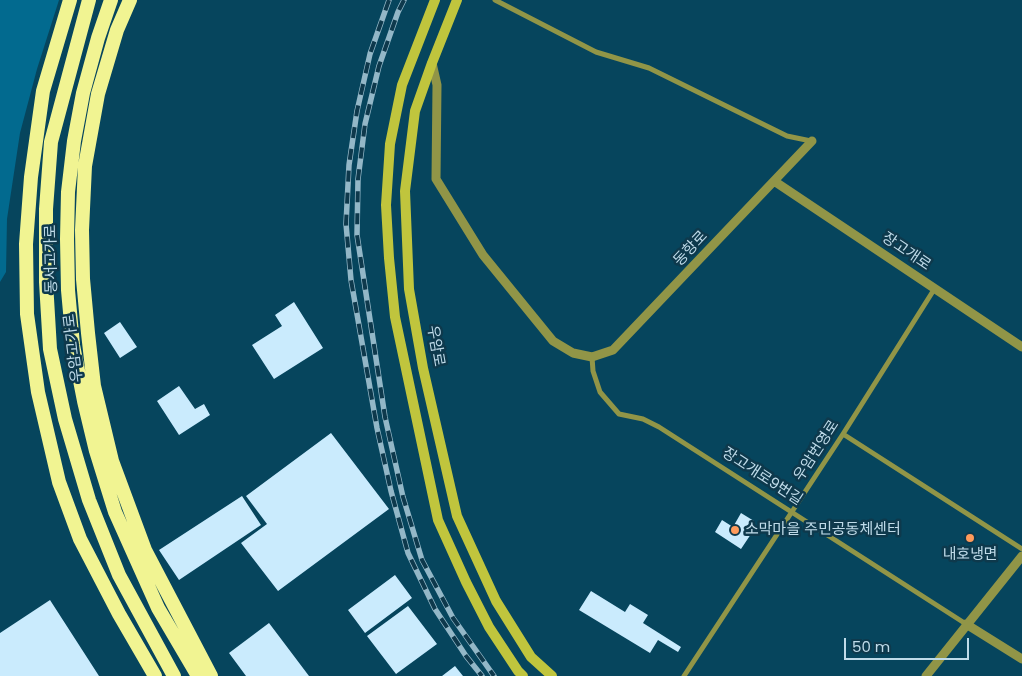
<!DOCTYPE html>
<html>
<head>
<meta charset="utf-8">
<style>
  body { margin:0 }
  #map { position:relative; width:1022px; height:676px; overflow:hidden; background:#06455d; font-family:Poppins,sans-serif }
  canvas { display:block }
  .scale { position:absolute; left:844px; top:638px; width:125px; height:22px; box-sizing:border-box; border:2px solid #bfdbe9; border-top:0; padding-left:6px; font-size:15px; line-height:18px; white-space:nowrap; color:#bfdbe9; -webkit-text-stroke:4px #0e394c; paint-order:stroke }
</style>
</head>
<body>
<div id="map">
<canvas width="1022" height="676"></canvas>
<div class="scale">50 m</div>
</div>
<script>
const g = document.querySelector('canvas').getContext('2d');
g.lineJoin = 'round';
function fill(path, color) { g.fillStyle = color; g.fill(path, 'evenodd'); }
const poly = rows => new Path2D(rows.map(r => 'M' + r).join(''));
function strokePath(path, color, width, dash) { g.strokeStyle = color; g.lineWidth = width; g.lineCap = dash ? 'butt' : 'round'; g.setLineDash(dash || []); g.stroke(path); }
function drawText(font, color, halo, rows, align = 'center') {
  g.font = font + ' Poppins,"Noto Sans KR",sans-serif'; g.lineWidth = 5; g.setLineDash([]); g.textBaseline = 'middle'; g.strokeStyle = halo; g.fillStyle = color; for (const [text, x, y, turn = 0] of rows) {
    g.save(); g.translate(x, y); g.rotate((+turn || 0) * Math.PI / 180); g.textAlign = isNaN(turn) ? turn : align; if (halo) g.strokeText(text, 0, 0); g.fillText(text, 0, 0); g.restore();
  }
}
fill(poly([
  [0,0,59,0,37,69,20,133,7,219,6,272,0,282]
]), '#026a8f');
fill(poly([
  [294,302,323,348,274,379,252,345,282,326,275,315],
  [120,322,137,347,120,358,104,333],
  [179,386,195,409,204,404,210,415,179,435,157,401],
  [331,433,389,509,278,591,241,543,267,524,246,496],
  [242,496,261,525,179,580,159,550],
  [741,513,754,521,751,525,755,528,741,549,715,532,722,520,733,527],
  [395,575,412,598,365,633,348,610],
  [591,591,625,612,630,604,648,615,643,623,681,647,678,652,658,640,650,653,579,610],
  [50,600,99,676,0,676,0,633],
  [408,606,437,644,396,674,367,636],
  [269,623,309,676,246,676,229,653],
  [455,666,463,676,442,676]
]), '#caebfd');
strokePath(poly([
  [495,0,596,52,649,68,787,136,811,141],
  [592,357,593,371,600,392,619,414,643,419,659,427,966,624],
  [843,434,1022,549],
  [684,676,843,434,935,288]
]), '#919547', 5);
strokePath(poly([
  [432,63,437,85,436,179,483,255,553,341,573,353,592,357,613,350,812,141],
  [774,181,1022,347],
  [966,624,1022,659],
  [926,676,1022,556]
]), '#919547', 9);
strokePath(poly([
  [435,0,402,85,390,144,386,205,389,258,395,317,438,520,466,582,489,627,518,671,523,676],
  [457,0,432,63,415,111,405,191,409,289,423,368,457,516,496,601,531,657,552,676]
]), '#c0c53d', 10);
strokePath(poly([
  [70,0,43,91,31,177,26,244,27,314,38,392,59,482,80,539,119,614,155,676],
  [89,0,51,142,46,209,46,282,50,349,65,419,89,500,119,575,174,676],
  [111,0,98,38,83,93,74,141,68,192,67,239,68,290,73,345,84,401,96,451,115,512,158,608,198,676],
  [130,0,117,30,98,94,85,166,82,230,83,279,88,333,94,386,112,461,145,550,211,676]
]), '#f1f492', 14);
const rail = poly([
  [389,0,370,54,357,111,349,165,346,224,351,280,377,428,391,491,408,553,435,609,466,656,482,676],
  [404,0,398,12,379,66,365,124,358,179,357,235,385,417,403,497,422,560,453,618,494,676]
]);
strokePath(rail, '#93b7c7', 5.5);
strokePath(rail, '#0e394c', 4, [11]);
for (const [x, y, r, color] of [
  [735,530,5,"#ff9b5b"],
  [970,538,5,"#ff9b5b"]
]) { const dot = new Path2D(); dot.arc(x, y, r, 0, 2 * Math.PI); g.fillStyle = color; g.fill(dot); strokePath(dot, '#0e394c', 2); }
drawText('15px', '#bfdbe9', '#0e394c', [
  ["동항로",691,249,-47],
  ["장고개로",906,252,34],
  ["동서고가로",52,259,-91],
  ["우암로",435,346,80],
  ["우암고가로",74,348,-97],
  ["우암번영로",817,451,-57],
  ["장고개로9번길",762,477,33]
]);
drawText('15px', '#bfdbe9', '#0e394c', [
  ["소막마을 주민공동체센터",745,530],
  ["내호냉면",970,555,"center"]
], 'left');
</script>
</body>
</html>
